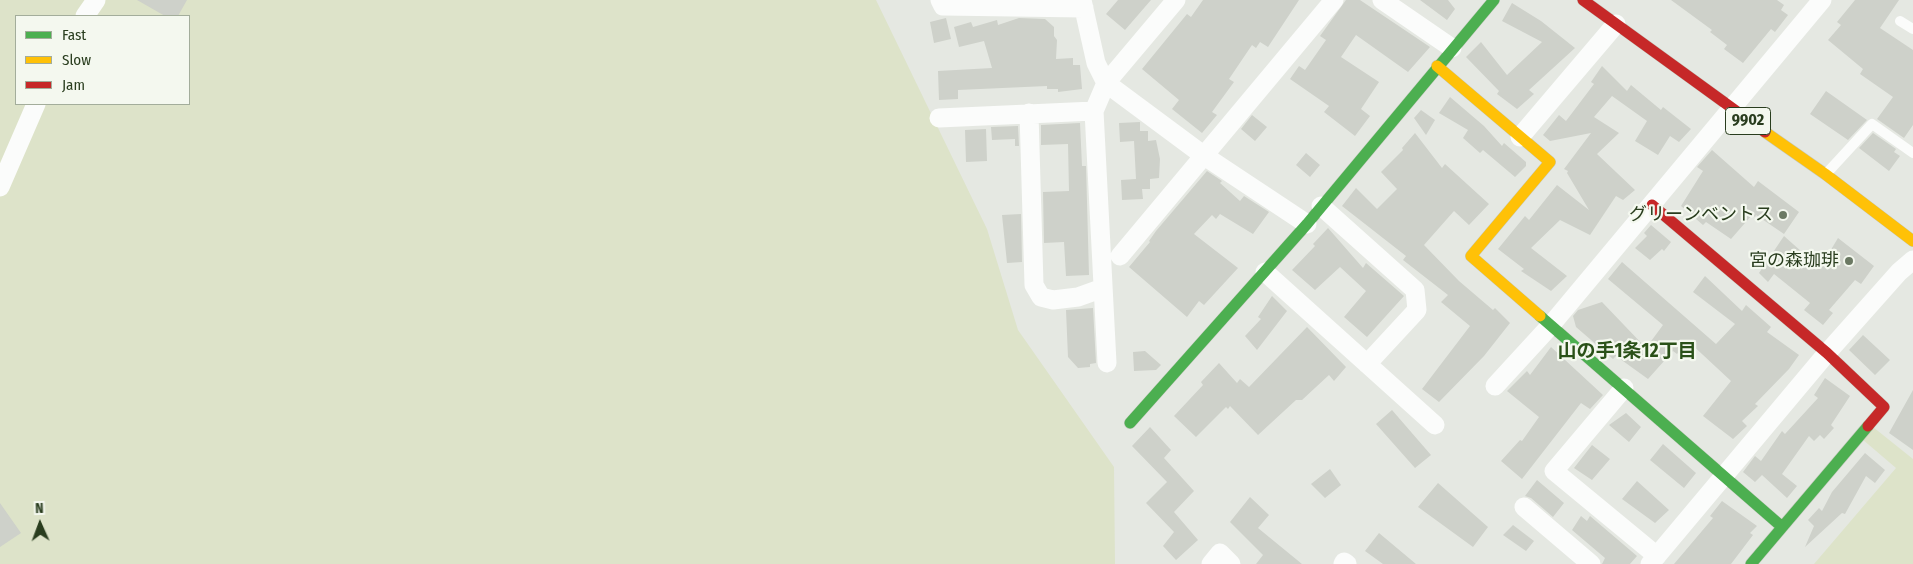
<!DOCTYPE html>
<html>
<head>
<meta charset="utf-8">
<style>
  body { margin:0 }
  #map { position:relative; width:1913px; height:564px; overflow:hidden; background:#e5e8e2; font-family:"Fira Sans Condensed",sans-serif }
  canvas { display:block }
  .legend { position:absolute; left:15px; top:15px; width:175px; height:90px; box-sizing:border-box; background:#f4f8ef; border:1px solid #a3ad9b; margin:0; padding:6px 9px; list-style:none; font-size:15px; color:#293d1e }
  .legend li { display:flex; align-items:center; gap:10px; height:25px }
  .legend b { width:25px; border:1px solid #a3ad9b }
  .north { position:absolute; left:15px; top:499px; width:50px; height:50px; -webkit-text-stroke:4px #f4f8ef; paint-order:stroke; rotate:358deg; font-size:14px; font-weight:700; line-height:20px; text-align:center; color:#293d1e }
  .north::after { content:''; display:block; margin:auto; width:18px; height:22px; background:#293d1e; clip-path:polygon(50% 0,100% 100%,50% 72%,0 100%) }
</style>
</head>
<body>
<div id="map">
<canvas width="1913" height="564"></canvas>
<ul class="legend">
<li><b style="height:6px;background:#4caf50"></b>Fast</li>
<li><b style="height:6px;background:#ffc107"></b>Slow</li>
<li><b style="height:6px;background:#c62828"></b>Jam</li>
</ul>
<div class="north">N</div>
</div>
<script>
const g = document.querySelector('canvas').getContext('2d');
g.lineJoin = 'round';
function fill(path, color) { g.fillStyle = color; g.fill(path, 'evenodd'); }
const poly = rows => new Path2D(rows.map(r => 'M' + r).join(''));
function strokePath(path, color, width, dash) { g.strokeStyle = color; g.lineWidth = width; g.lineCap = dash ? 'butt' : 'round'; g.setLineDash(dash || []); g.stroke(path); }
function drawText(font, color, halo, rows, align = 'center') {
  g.font = font + ' "Fira Sans Condensed","Noto Sans JP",sans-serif'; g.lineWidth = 4.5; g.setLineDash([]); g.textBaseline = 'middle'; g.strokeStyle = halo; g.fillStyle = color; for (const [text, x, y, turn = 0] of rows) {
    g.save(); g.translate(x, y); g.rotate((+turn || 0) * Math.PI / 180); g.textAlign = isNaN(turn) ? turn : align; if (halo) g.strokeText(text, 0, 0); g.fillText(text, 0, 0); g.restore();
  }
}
fill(poly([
  [0,0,876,0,987,229,1018,330,1114,467,1115,564,0,564],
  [16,16,189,16,189,104,16,104],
  [1873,427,1913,459,1913,564,1814,564,1896,468,1862,439]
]), '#dde3c9');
fill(poly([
  [137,0,187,0,178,16,165,16],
  [1118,0,1151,0,1125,30,1106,14],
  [1203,0,1299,0,1268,47,1260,42,1256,48,1252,45,1229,79,1234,82,1212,112,1217,115,1202,133,1172,109,1179,100,1142,69,1187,14,1191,17],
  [1346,0,1360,0,1430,47,1408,72,1356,35,1341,57,1379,82,1361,109,1370,116,1355,136,1324,112,1329,106,1290,79,1299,66,1305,70,1326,40,1320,36],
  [1420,0,1448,0,1455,9,1447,20],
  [1671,0,1777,0,1784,5,1781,10,1788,15,1775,32,1771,29,1743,63,1724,49,1727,45,1710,32,1712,30],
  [1855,0,1899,0,1880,28,1913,50,1913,125,1904,138,1877,119,1893,97,1860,74,1863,69,1828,40,1841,25,1837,22],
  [1512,3,1541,21,1575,48,1529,90,1534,94,1517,109,1497,94,1499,91,1466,57,1481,42,1507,75,1542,42,1502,21],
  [946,18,951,39,934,43,930,22],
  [1019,18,1045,19,1054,27,1054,36,1057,40,1056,59,1073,58,1073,65,1080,65,1082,89,1058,92,1058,89,1047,89,1047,86,958,90,958,99,939,100,938,71,992,68,984,41,959,47,954,27,971,22,973,27,997,20,998,25],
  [1602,66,1627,91,1631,85,1661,110,1663,107,1691,129,1679,142,1670,136,1658,155,1635,141,1647,121,1612,96,1594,117,1619,133,1597,154,1635,190,1623,200,1616,196,1590,235,1560,220,1531,248,1567,276,1551,291,1521,271,1524,269,1498,249,1525,216,1529,220,1557,185,1589,210,1567,173,1568,171,1564,169,1591,133,1550,141,1543,135,1559,115,1566,121,1594,84,1591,82],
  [1826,91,1867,120,1848,140,1810,114],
  [1450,97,1484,126,1502,146,1504,143,1526,162,1526,166,1515,177,1483,150,1480,153,1463,138,1468,130,1439,113],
  [1421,110,1435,120,1426,135,1414,118],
  [1252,115,1267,127,1255,141,1241,129],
  [1140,122,1140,131,1148,131,1148,141,1156,140,1160,159,1159,178,1150,179,1150,189,1142,189,1143,199,1122,200,1121,180,1136,179,1134,141,1120,142,1119,123],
  [1080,123,1082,166,1086,166,1089,275,1066,276,1064,242,1044,243,1043,192,1069,191,1068,144,1041,145,1041,125],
  [1018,126,1019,146,1015,146,1015,139,992,140,991,127],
  [986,129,987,161,966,162,965,130],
  [1415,133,1442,168,1445,164,1489,204,1469,225,1454,211,1424,245,1459,281,1493,310,1495,308,1510,323,1484,356,1439,402,1422,389,1470,326,1441,302,1448,295,1403,260,1406,256,1342,206,1356,188,1377,209,1397,189,1381,172,1403,150,1402,148],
  [1873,133,1896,149,1894,152,1900,156,1889,171,1859,148],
  [1712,150,1754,187,1758,181,1799,212,1784,234,1756,215,1755,217,1752,215,1731,239,1706,222,1703,225,1681,206,1703,171,1697,167],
  [1306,153,1320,165,1310,177,1296,165],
  [1207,171,1222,181,1220,183,1240,201,1244,196,1269,212,1253,234,1220,214,1216,219,1212,215,1194,234,1238,268,1204,305,1199,301,1187,317,1129,267,1150,242,1149,241,1156,231],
  [1021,214,1022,262,1007,263,1002,215],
  [1651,225,1671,242,1664,251,1662,249,1650,260,1635,248,1647,236,1644,233],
  [1328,228,1363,268,1366,263,1404,296,1367,337,1344,317,1366,291,1340,267,1315,290,1292,270,1315,246,1313,244],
  [1784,236,1820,268,1838,238,1874,266,1861,284,1855,280,1829,310,1833,313,1823,325,1804,310,1810,303,1774,274,1768,282,1759,273],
  [1622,262,1716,344,1735,324,1693,292,1705,276,1742,311,1746,305,1771,327,1767,332,1799,355,1789,369,1755,404,1758,406,1742,421,1747,426,1733,439,1703,416,1731,381,1688,341,1677,354,1673,351,1648,379,1616,356,1613,359,1576,327,1573,316,1578,310,1602,302,1646,348,1663,325,1608,279],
  [1272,296,1287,311,1257,350,1245,336,1261,319,1258,317],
  [1093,308,1096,363,1090,364,1090,367,1078,368,1068,357,1066,310],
  [1307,327,1346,367,1334,381,1329,375,1302,400,1296,400,1258,435,1230,406,1228,409,1226,407,1196,437,1174,416,1203,385,1201,382,1219,363,1237,383,1240,379,1249,387],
  [1863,335,1890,360,1875,375,1849,350],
  [1551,347,1603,395,1590,409,1581,403,1522,479,1501,461,1520,440,1522,441,1539,417,1507,391,1527,371,1530,375],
  [1145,351,1161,365,1156,370,1134,371,1133,352],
  [1825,378,1850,396,1831,425,1834,428,1824,439,1820,435,1814,441,1809,436,1782,474,1797,486,1787,498,1762,475,1755,482,1743,472,1755,456,1761,461,1782,431,1785,434,1818,398,1814,395],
  [1913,390,1913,450,1889,433],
  [1392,410,1431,455,1415,468,1376,424],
  [1626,413,1641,427,1629,442,1609,425],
  [1150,427,1171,450,1164,458,1194,491,1174,512,1198,540,1176,560,1163,546,1174,532,1146,503,1167,482,1132,446],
  [1663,444,1696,473,1684,488,1650,460],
  [1592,445,1610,459,1592,480,1574,468],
  [1865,453,1885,470,1875,483,1866,476,1845,514,1842,513,1805,547,1814,526,1808,520,1819,508,1822,511,1832,492],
  [1330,469,1341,485,1325,498,1311,484],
  [1537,480,1564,503,1553,517,1531,498,1525,496],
  [1637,481,1669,510,1655,523,1622,499],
  [1438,483,1488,527,1473,547,1418,507],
  [1250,497,1269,515,1258,528,1302,564,1256,564,1263,555,1230,522],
  [1722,501,1757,526,1750,533,1753,535,1731,564,1674,564,1713,518,1710,516],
  [0,503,21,533,0,547],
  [1581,516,1587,521,1590,516,1637,556,1630,564,1602,564,1605,558,1572,530],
  [1513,525,1534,541,1526,551,1503,535],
  [1379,533,1416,564,1383,564,1365,551]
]), '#ced1ca');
const fast = poly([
  [1540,316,1781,526],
  [1130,423,1307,224,1494,0],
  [1751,564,1868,426]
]);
const slow = poly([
  [1437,66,1550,162,1471,256,1540,316],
  [1765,132,1825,174,1913,241]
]);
const jam = poly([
  [1583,0,1765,132],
  [1652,205,1827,353,1884,407,1868,426]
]);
strokePath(fast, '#c3c8bd', 12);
strokePath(slow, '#c3c8bd', 12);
strokePath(jam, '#c3c8bd', 12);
strokePath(poly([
  [1900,21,1913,29],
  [1826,174,1872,124,1913,153]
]), '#fbfcfb', 10);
strokePath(poly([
  [940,0,943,6,1084,8],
  [1082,0,1096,63,1106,83,1094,111,1107,363],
  [1176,0,1106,83,1203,155,1307,224],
  [1382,0,1452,48],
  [85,16,96,0],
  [1029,113,1034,285,1041,297,1053,300,1078,297,1103,288],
  [939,118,1094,111],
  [1520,137,1616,24],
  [0,187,36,104],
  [1321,206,1415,290,1417,310,1367,364],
  [1120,256,1334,0],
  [1265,272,1435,425],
  [1495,386,1551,325,1822,0],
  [1624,388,1554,471,1657,556],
  [1524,507,1591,564],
  [1211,564,1220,553,1231,564],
  [1343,564,1344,562,1347,564],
  [1650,564,1827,353,1899,272,1913,260]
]), '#fbfcfb', 19);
strokePath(fast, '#4caf50', 11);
strokePath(slow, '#ffc107', 11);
strokePath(jam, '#c62828', 11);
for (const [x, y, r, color] of [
  [1783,215,5,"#6b7963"],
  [1849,261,5,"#6b7963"]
]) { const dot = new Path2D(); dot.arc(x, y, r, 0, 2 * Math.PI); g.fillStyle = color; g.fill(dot); strokePath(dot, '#f4f8ef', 2); }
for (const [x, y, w] of [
  [1748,121,45]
]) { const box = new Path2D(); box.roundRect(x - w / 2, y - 13.5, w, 27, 4); g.fillStyle = '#f4f8ef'; g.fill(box); strokePath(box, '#293d1e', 1); }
drawText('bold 16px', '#293d1e', null, [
  ["9902",1748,121]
]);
drawText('18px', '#293d1e', '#f4f8ef', [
  ["グリーンベントス",1773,215],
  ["宮の森珈琲",1839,261]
], 'right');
drawText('bold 19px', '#2a5118', '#f4f8ef', [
  ["山の手1条12丁目",1627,352]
]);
</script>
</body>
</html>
